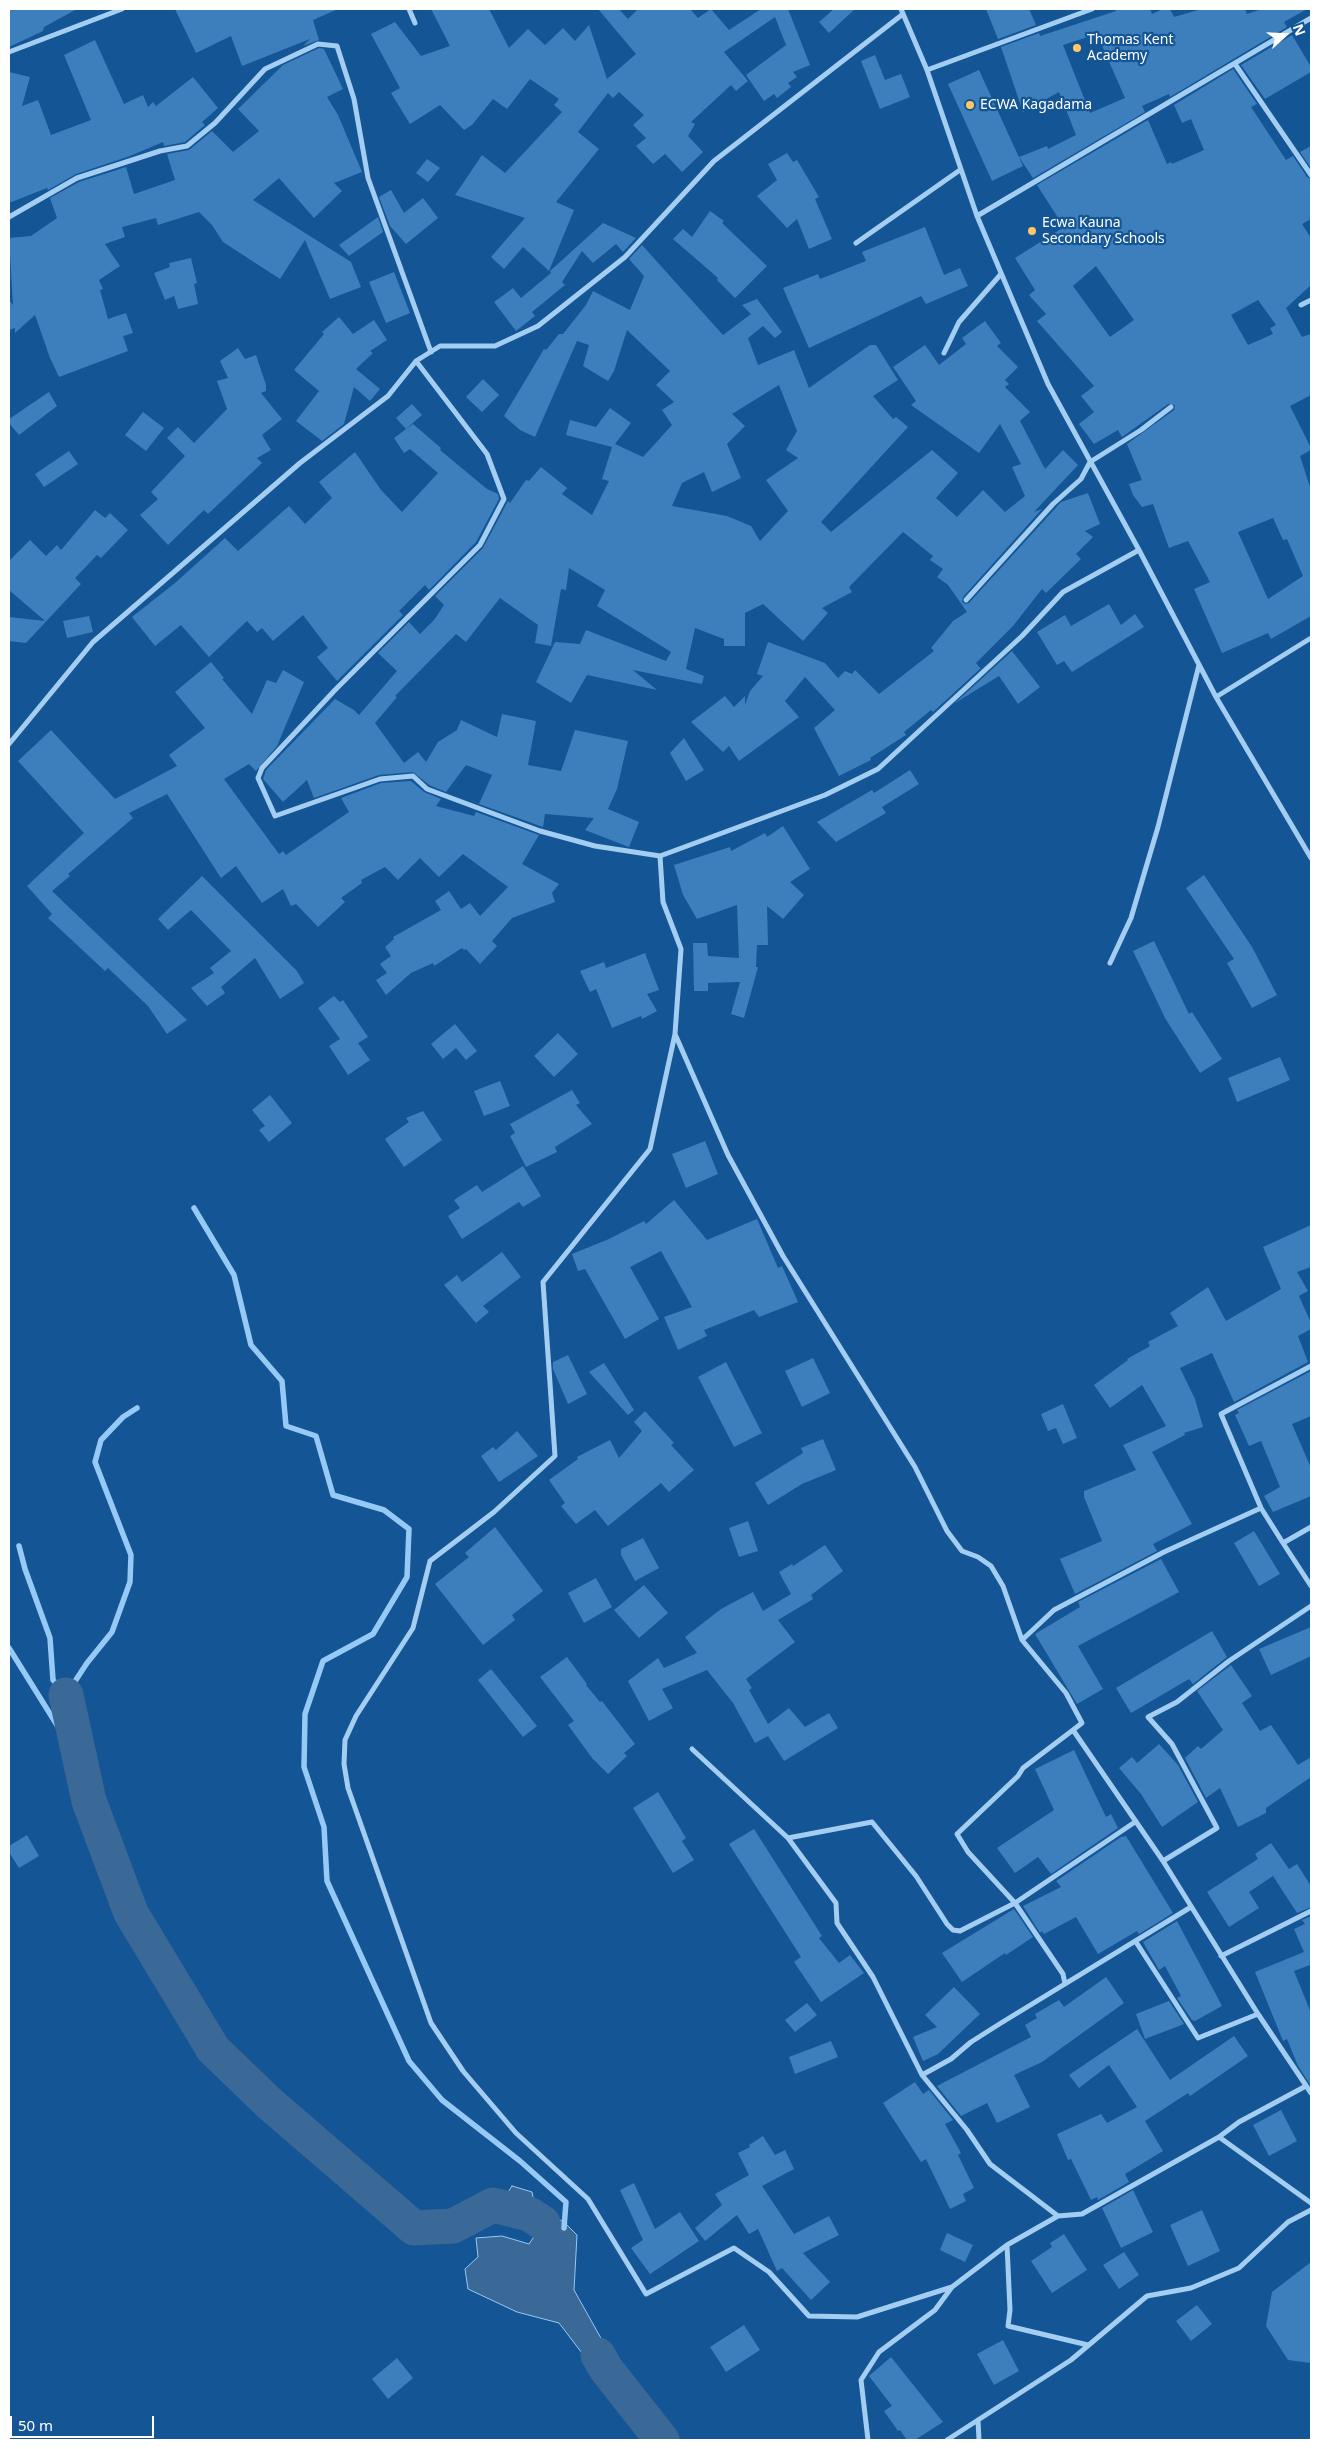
<!DOCTYPE html>
<html>
<head>
<meta charset="utf-8">
<style>
  body { margin:0 }
  #map { position:relative; width:1320px; height:2449px; overflow:hidden; background:#145595; font-family:"Noto Sans",sans-serif }
  canvas { display:block }
  .frame { position:absolute; inset:0; border:10px solid #fff; pointer-events:none }
  .north { position:absolute; left:1260px; top:10px; width:50px; height:50px; -webkit-text-stroke:4px #145595; paint-order:stroke; rotate:70deg; font-size:14px; font-weight:700; line-height:20px; text-align:center; color:#fff }
  .north::after { content:''; display:block; margin:auto; width:18px; height:22px; background:#fff; clip-path:polygon(50% 0,100% 100%,50% 72%,0 100%) }
  .scale { position:absolute; left:10px; top:2416px; width:144px; height:22px; box-sizing:border-box; border:2px solid #fff; border-top:0; padding-left:6px; font-size:15px; line-height:18px; white-space:nowrap; color:#fff; -webkit-text-stroke:4px #145595; paint-order:stroke }
</style>
</head>
<body>
<div id="map">
<canvas width="1320" height="2449"></canvas>
<div class="frame"></div>
<div class="north">N</div>
<div class="scale">50 m</div>
</div>
<script>
const g = document.querySelector('canvas').getContext('2d');
g.lineJoin = 'round';
function fill(path, color) { g.fillStyle = color; g.fill(path, 'evenodd'); }
const poly = rows => new Path2D(rows.map(r => 'M' + r).join(''));
function strokePath(path, color, width, dash) { g.strokeStyle = color; g.lineWidth = width; g.lineCap = dash ? 'butt' : 'round'; g.setLineDash(dash || []); g.stroke(path); }
function drawText(font, color, halo, rows, align = 'center') {
  g.font = font + ' "Noto Sans",sans-serif'; g.lineWidth = 4.5; g.setLineDash([]); g.textBaseline = 'middle'; g.strokeStyle = halo; g.fillStyle = color; for (const [text, x, y, turn = 0] of rows) {
    g.save(); g.translate(x, y); g.rotate((+turn || 0) * Math.PI / 180); g.textAlign = isNaN(turn) ? turn : align; if (halo) g.strokeText(text, 0, 0); g.fillText(text, 0, 0); g.restore();
  }
}
const water = poly([
  [512,2186,532,2192,535,2207,564,2222,577,2235,574,2290,621,2374,626,2395,595,2370,559,2323,517,2312,468,2289,465,2269,478,2257,476,2238,502,2236,529,2244,535,2235,520,2222,502,2216,499,2206,512,2186]
]);
fill(water, '#3b6997');
strokePath(water, '#96c9f5', 1);
strokePath(poly([
  [194,1208,234,1275,251,1345,282,1381,286,1426,316,1436,333,1495,384,1510,409,1529,407,1577,373,1634,323,1661,305,1714,304,1767,324,1827,327,1881,409,2061,442,2100,520,2161,566,2202,564,2228],
  [19,1546,25,1569,50,1638,53,1680,66,1695,87,1663,112,1632,130,1582,131,1555,95,1462,101,1440,123,1417,137,1408],
  [9,1648,80,1762]
]), '#96c9f5', 5.5);
strokePath(poly([
  [66,1695,89,1801,131,1913,213,2049,269,2103,414,2228,453,2226,493,2205,529,2214,543,2223],
  [598,2355,606,2369,662,2440]
]), '#3b6997', 35);
fill(poly([
  [9,9,77,9,44,27,43,31,9,47],
  [175,9,338,9,313,20,319,40,303,46,310,39,242,66,231,36,196,53],
  [431,9,489,9,509,48,528,29,545,45,563,28,575,41,589,25,607,79,636,54,598,9,619,9,628,19,638,9,690,9,698,18,711,9,729,30,761,9,788,9,810,65,793,72,797,77,788,83,791,87,777,98,774,94,764,101,746,75,786,45,775,17,724,52,748,81,736,91,731,85,691,122,695,124,688,136,703,152,682,172,665,154,653,164,636,146,646,138,633,125,644,115,619,92,613,98,608,93,578,132,599,149,556,202,574,210,549,271,523,247,504,269,491,257,525,218,455,195,482,155,505,173,562,112,554,105,559,99,530,79,507,109,493,99,472,125,464,130,440,105,410,124,391,93,400,88,371,34,395,22,421,56,450,46],
  [834,9,855,9,829,33,819,22],
  [986,9,1029,9,1036,25,998,39],
  [1115,9,1150,9,1152,14,1163,9,1170,9,1174,17,1202,9,1245,9,1247,14,1262,9,1307,9,1284,22,1287,27,1170,97,1169,94,1142,106,1145,112,1033,178,1019,157,1047,146,1048,149,1076,135,1059,92,1023,112,1001,47,1039,33,1040,36,1116,11],
  [1097,34,1125,98,1090,113,1063,45],
  [1292,35,1311,67,1311,72,1265,99,1241,65],
  [95,40,124,104,143,95,148,107,153,102,156,106,193,77,218,108,202,122,205,125,185,142,164,146,163,142,130,156,76,174,48,190,47,188,9,203,9,72,30,77,22,106,38,100,51,135,91,120,64,55],
  [319,48,324,49,343,89,327,97,338,115,362,172,334,183,342,191,314,218,279,178,253,200,351,262,361,287,330,299,305,240,280,279,223,242,212,225,199,212,158,225,156,218,122,227,125,237,105,244,120,266,99,280,103,289,100,290,108,319,126,313,133,333,123,336,128,351,59,377,50,358,35,315,15,333,15,328,9,330,9,300,13,305,9,238,31,236,57,218,50,198,79,182,126,167,134,194,175,180,167,154,189,150,212,131,233,152,259,131,238,109,283,65],
  [875,55,885,80,901,74,910,97,880,109,861,61],
  [1233,69,1257,104,1251,107,1286,160,1293,156,1307,177,1311,179,1311,219,1302,224,1311,238,1311,285,1286,308,1302,337,1311,334,1311,395,1290,406,1311,448,1311,450,1300,456,1311,490,1311,616,1271,639,1268,633,1222,653,1194,589,1210,582,1188,541,1169,548,1153,504,1142,507,1133,495,1129,484,1142,480,1127,444,1174,410,1175,405,1168,404,1122,437,1118,430,1094,444,1079,424,1094,412,1081,396,1094,386,1037,321,1046,314,1029,295,1035,290,1015,258,1064,227,1037,185,1148,120,1167,164,1171,162,1172,164,1204,150,1191,119,1182,123,1174,105],
  [1096,266,1134,320,1110,337,1073,286],
  [1258,300,1276,325,1270,328,1273,334,1248,345,1231,315],
  [1273,518,1283,540,1287,539,1303,576,1268,599,1238,532],
  [979,70,1023,166,992,181,948,84],
  [1311,146,1311,168,1300,152],
  [787,153,793,162,797,160,819,197,815,199,832,239,809,249,797,219,787,228,757,196,777,180,768,164],
  [427,159,440,168,428,182,416,173],
  [391,190,404,213,423,198,438,218,406,244,390,226,379,197],
  [710,211,724,221,722,223,767,266,735,298,717,280,718,278,673,239,683,229,692,237],
  [378,217,383,232,349,256,339,245],
  [603,223,636,238,623,252,616,244,593,263,582,251,562,282,565,285,532,312,535,316,516,331,494,302,513,288,521,298,551,273,550,271],
  [925,227,944,275,960,268,968,286,926,304,921,296,809,348,783,288,818,274,820,279,866,261,862,252],
  [642,245,723,335,751,314,742,305,757,299,782,332,775,338,763,326,748,338,758,365,794,350,809,388,870,345,876,345,898,380,873,396,893,419,896,417,908,427,821,522,831,532,932,450,958,473,936,498,957,517,983,490,1005,512,1025,496,1012,467,1021,464,1000,424,979,453,911,405,916,401,893,367,925,345,939,365,966,344,962,338,985,321,1001,343,997,346,1018,367,1005,380,1009,384,1005,387,1030,412,1020,421,1045,469,1063,450,1078,465,1034,512,1042,509,963,597,962,602,966,604,969,603,1061,502,1088,493,1100,524,1085,531,1093,537,1076,554,1081,559,1046,593,1042,589,1013,626,976,663,980,668,982,667,933,712,931,710,904,732,906,735,870,758,871,760,839,776,814,728,835,710,805,677,785,701,799,717,739,761,729,746,723,752,691,722,725,696,734,707,745,696,745,705,750,691,763,676,757,674,768,642,825,663,838,678,845,671,852,674,855,670,879,694,934,651,931,648,953,621,967,612,948,585,937,577,943,569,930,560,933,556,903,532,849,587,852,592,822,608,828,613,803,641,763,604,745,613,745,646,724,646,724,639,695,628,686,669,704,676,702,684,633,670,657,690,587,675,571,703,536,682,555,642,580,644,586,630,666,661,671,652,597,606,605,590,569,568,566,590,561,589,551,646,535,643,538,625,500,598,466,642,456,634,395,696,397,697,375,723,404,763,418,752,426,762,438,742,457,730,461,720,497,737,502,714,536,721,528,765,561,771,575,730,628,741,617,789,608,809,639,822,629,847,585,830,594,818,545,814,543,827,479,804,492,775,466,765,446,792,429,785,413,772,379,775,314,798,307,780,283,802,263,779,266,770,335,699,354,710,359,715,397,671,378,653,409,622,420,634,434,620,444,605,435,596,483,548,508,501,510,503,526,480,529,481,541,467,567,488,562,494,592,515,609,481,602,479,612,447,566,435,570,420,596,427,610,408,631,423,615,444,643,457,672,425,662,410,674,402,656,385,670,371,627,330,614,371,608,381,583,366,589,345,577,341,535,437,520,430,504,416,544,349,546,350,559,334,563,334,586,305,593,291,630,310,644,276,629,259],
  [779,385,797,431,786,450,798,458,766,480,788,511,760,541,751,526,727,516,672,506,682,483,704,472,712,492,741,478,727,444,745,426,732,414],
  [191,258,197,283,194,284,198,304,178,309,174,296,165,300,154,273,170,267,169,263],
  [394,272,410,313,386,323,369,282],
  [339,317,353,334,374,320,387,340,370,351,373,353,356,369,380,389,370,401,354,387,344,424,322,441,296,421,319,391,294,370,324,334,322,332],
  [238,348,245,359,256,355,266,385,266,391,261,393,282,419,262,435,271,450,257,458,262,463,208,514,204,510,168,545,140,515,158,499,151,492,185,456,167,438,178,427,194,443,227,409,217,381,228,378,220,361],
  [483,379,499,395,482,412,466,397],
  [49,392,57,406,19,435,9,423,9,419],
  [412,404,422,415,406,429,396,418],
  [143,412,164,428,146,451,125,435],
  [413,424,441,448,440,450,487,489,498,494,499,499,476,542,429,590,425,585,399,611,403,615,337,681,317,657,328,648,303,615,273,641,262,628,257,632,247,621,209,657,181,625,155,646,132,617,175,583,225,538,238,551,289,506,305,524,332,498,319,482,355,452,381,490,402,512,438,473,410,449,404,453,394,438],
  [69,451,78,464,44,487,35,474],
  [95,510,105,518,110,513,128,530,101,558,97,555,75,578,81,584,26,643,9,641,9,617,45,621,9,590,9,561,30,540,46,556,57,545,61,550],
  [1109,604,1121,625,1135,614,1144,627,1072,672,1064,661,1057,665,1037,632,1065,615,1071,626],
  [89,616,93,632,67,638,63,621],
  [1012,651,1040,687,1018,704,999,676,955,703],
  [211,662,224,678,222,679,252,714,267,680,276,683,283,670,304,682,277,746,256,771,249,764,224,779,279,854,283,851,286,855,349,812,341,798,381,783,411,781,424,792,441,799,436,806,474,816,476,812,539,835,522,864,559,884,552,893,555,902,512,918,492,941,497,946,480,964,466,949,464,950,462,948,434,966,433,963,411,973,386,995,376,980,387,973,380,964,391,956,385,947,394,939,393,937,441,910,435,901,449,891,461,909,470,903,480,916,508,887,463,854,439,877,420,858,398,880,385,867,361,880,362,883,341,898,345,902,318,927,296,904,291,906,283,889,262,903,236,866,221,878,167,794,129,813,133,818,68,874,70,876,52,891,187,1020,167,1034,148,1006,108,968,105,971,48,918,52,914,27,886,84,833,18,761,51,730,115,799,177,766,169,755,205,728,175,692],
  [684,738,704,770,686,781,670,753],
  [910,770,919,784,882,807,886,813,836,842,817,822,872,790,874,793],
  [783,826,810,869,790,882,804,895,783,919,767,906,768,945,757,945,756,967,758,967,744,1018,731,1014,740,982,708,983,708,991,694,991,693,943,707,943,708,956,739,958,737,905,697,919,683,895,674,865,730,847,731,851,765,833,767,837],
  [1204,875,1252,947,1277,995,1252,1008,1227,963,1234,959,1186,888],
  [202,876,297,971,304,983,280,999,255,958,221,987,225,993,207,1006,191,988,214,973,210,968,231,951,191,910,168,930,158,919],
  [1154,941,1189,1014,1192,1012,1222,1059,1200,1073,1165,1018,1133,951],
  [645,953,659,990,647,994,657,1011,642,1019,641,1016,612,1028,596,989,590,992,580,971,604,962,606,968],
  [334,996,340,1002,343,1000,368,1037,358,1043,370,1060,348,1075,329,1046,340,1039,318,1008],
  [455,1024,477,1051,466,1060,456,1048,443,1059,431,1044],
  [558,1033,578,1054,554,1077,534,1056],
  [1280,1057,1290,1080,1237,1102,1228,1078],
  [500,1081,510,1106,484,1116,474,1091],
  [572,1090,580,1103,576,1105,592,1124,555,1147,557,1152,526,1167,510,1136,515,1133,510,1124],
  [270,1095,292,1123,269,1142,259,1130,265,1126,252,1110],
  [423,1111,442,1140,404,1167,385,1139,409,1122,406,1118],
  [705,1141,718,1174,686,1188,672,1154],
  [523,1166,541,1196,523,1207,519,1202,462,1239,448,1216,460,1208,454,1200,477,1185,482,1192],
  [674,1200,707,1240,757,1219,778,1268,782,1266,798,1302,759,1317,754,1310,704,1330,707,1336,678,1350,664,1317,692,1307,661,1251,630,1267,659,1319,625,1339,585,1269,578,1271,572,1254,609,1239,644,1221,646,1224],
  [1311,1225,1311,1267,1297,1272,1308,1291,1299,1296,1311,1323,1311,1329,1298,1336,1308,1362,1234,1402,1212,1353,1180,1368,1195,1399,1203,1427,1184,1433,1185,1435,1152,1452,1192,1524,1153,1544,1157,1551,1075,1594,1060,1559,1102,1541,1084,1497,1084,1491,1136,1470,1123,1445,1166,1426,1142,1385,1110,1408,1094,1385,1128,1360,1127,1359,1150,1346,1148,1342,1178,1326,1170,1313,1208,1287,1226,1321,1281,1289,1263,1247],
  [502,1252,521,1277,483,1306,489,1312,476,1323,444,1285,457,1275,462,1282],
  [568,1355,587,1394,568,1404,553,1369,553,1362],
  [813,1358,830,1393,802,1407,785,1371],
  [726,1362,762,1433,734,1447,698,1377],
  [604,1363,634,1410,628,1415,589,1372],
  [1311,1371,1311,1416,1292,1424,1311,1468,1311,1496,1273,1512,1264,1496,1280,1487,1261,1441,1249,1446,1235,1415,1239,1413,1237,1410],
  [1063,1404,1077,1438,1063,1444,1056,1428,1048,1431,1041,1414],
  [645,1411,674,1443,671,1445,694,1470,669,1492,661,1483,608,1526,595,1510,576,1524,561,1506,565,1503,549,1480,578,1459,577,1457,610,1440,619,1458,642,1431,634,1422],
  [517,1431,538,1456,499,1482,481,1456,493,1447,496,1450],
  [823,1439,836,1470,802,1484,768,1505,755,1483,803,1453,801,1448],
  [748,1521,758,1551,739,1557,729,1528],
  [495,1527,543,1591,512,1615,515,1620,483,1645,435,1584,469,1557,465,1553],
  [1254,1531,1280,1574,1259,1586,1234,1543],
  [643,1538,659,1568,635,1581,621,1555,621,1549],
  [825,1545,843,1571,811,1595,813,1599,778,1620,795,1642,746,1679,752,1688,749,1690,768,1724,789,1708,805,1727,829,1713,838,1728,784,1761,768,1736,755,1743,733,1703,707,1670,662,1689,673,1708,649,1721,628,1681,658,1658,664,1668,697,1653,685,1637,721,1609,753,1592,763,1611,791,1594,779,1572,792,1564,793,1566],
  [1161,1559,1179,1592,1078,1646,1103,1689,1077,1704,1035,1634,1080,1607,1078,1602],
  [596,1578,612,1607,584,1623,568,1593],
  [644,1585,668,1613,639,1638,614,1610],
  [1311,1627,1311,1656,1271,1675,1259,1649],
  [1212,1631,1227,1657,1193,1684,1189,1679,1131,1713,1116,1688],
  [567,1657,587,1684,586,1685,600,1702,602,1701,635,1744,624,1753,627,1756,608,1774,592,1758,568,1725,574,1721,540,1677],
  [1231,1665,1252,1696,1242,1703,1260,1731,1271,1725,1298,1765,1311,1757,1311,1777,1266,1808,1266,1813,1238,1827,1220,1788,1206,1798,1185,1758,1198,1746,1201,1749,1223,1730,1197,1691],
  [491,1669,537,1726,523,1737,478,1680],
  [1159,1744,1178,1765,1198,1802,1162,1827,1141,1794,1119,1768,1132,1757,1137,1763],
  [1074,1750,1106,1817,1111,1814,1118,1828,1051,1874,1038,1857,1015,1873,997,1848,1054,1810,1035,1769],
  [658,1792,686,1838,682,1841,694,1860,673,1873,633,1808],
  [754,1829,822,1936,819,1938,839,1963,850,1955,864,1973,821,2002,794,1962,801,1957,729,1844],
  [27,1835,39,1856,19,1868,9,1852,9,1846],
  [1126,1836,1173,1913,1139,1934,1137,1931,1098,1954,1076,1917,1044,1934,1042,1931,1040,1933,1023,1906,1061,1887,1056,1881,1121,1837],
  [1271,1843,1289,1869,1297,1864,1311,1886,1311,1907,1297,1913,1273,1876,1249,1892,1259,1908,1229,1927,1207,1892,1258,1859,1255,1854],
  [1014,1909,1033,1937,1006,1955,1005,1953,962,1982,942,1953],
  [1311,1916,1311,1969,1310,1965,1294,1971,1311,2013,1311,2086,1298,2066,1287,2039,1283,2041,1255,1972,1304,1952,1294,1929,1305,1924,1302,1920],
  [1177,1921,1222,2006,1195,2021,1192,2020,1177,1998,1181,1996,1165,1966,1159,1970,1143,1942],
  [1106,1977,1124,2003,1042,2062,1014,2075,1030,2107,997,2123,987,2103,961,2116,937,2086,1031,2037,1025,2025,1037,2018,1035,2014,1059,2000,1064,2007],
  [954,1987,980,2014,938,2054,923,2061,913,2037,937,2027,925,2015],
  [1169,2001,1184,2024,1145,2039,1136,2014],
  [807,2003,817,2015,795,2032,785,2020],
  [1137,2029,1170,2080,1234,2036,1248,2056,1190,2096,1188,2093,1145,2121,1163,2151,1125,2174,1129,2182,1098,2200,1097,2197,1091,2200,1071,2159,1068,2160,1057,2134,1101,2114,1107,2123,1137,2107,1109,2065,1079,2088,1069,2075],
  [831,2041,838,2057,795,2074,789,2057],
  [915,2082,923,2094,929,2090,953,2120,945,2124,961,2153,958,2155,974,2188,963,2194,966,2201,950,2209,926,2159,921,2162,883,2103],
  [1281,2110,1297,2141,1269,2156,1253,2125],
  [763,2136,775,2155,785,2150,794,2169,762,2186,794,2234,829,2216,839,2235,803,2253,830,2282,811,2300,782,2268,777,2271,758,2229,749,2234,737,2215,705,2241,695,2228,722,2205,715,2194,749,2175,738,2153,750,2147,749,2145],
  [634,2183,655,2229,680,2212,699,2241,650,2274,631,2248,643,2240,620,2190],
  [1133,2190,1153,2232,1121,2248,1102,2208],
  [1202,2210,1220,2251,1188,2266,1170,2225],
  [947,2233,973,2245,965,2262,940,2250],
  [1064,2234,1087,2270,1052,2293,1031,2261,1052,2247,1050,2243],
  [1124,2252,1139,2275,1119,2289,1103,2265],
  [1311,2262,1311,2363,1288,2360,1266,2326,1272,2292],
  [1197,2305,1212,2324,1191,2341,1176,2321],
  [744,2325,760,2350,726,2372,710,2347],
  [1003,2340,1019,2371,994,2385,977,2354],
  [891,2357,943,2422,915,2440,907,2440,900,2430,898,2431,884,2411,892,2406,869,2376],
  [397,2358,413,2378,388,2399,372,2379]
]), '#3d7fbc');
strokePath(poly([
  [409,9,415,23],
  [901,9,927,70,977,216,1048,384,1139,550,1216,697,1311,858],
  [9,52,122,9],
  [1235,64,1311,175],
  [927,70,1092,9],
  [977,216,1311,18],
  [9,217,77,178,160,151,187,146,215,123,265,69,318,44,337,46,354,99,368,178,431,352],
  [856,243,960,170],
  [1301,305,1311,300],
  [944,353,959,322,1001,274],
  [416,361,487,454,504,499,480,545,335,690,262,768,258,778,275,816,380,779,413,776,427,789,540,831,595,846,660,856],
  [966,600,1053,504,1081,479,1090,462,1141,430,1171,407],
  [1216,697,1311,638],
  [9,744,93,642,300,463,388,396,416,361,440,346,495,346,538,326,625,257,714,161,903,14],
  [1110,963,1131,918,1158,827,1199,665],
  [675,1034,728,1155,783,1256,915,1467,947,1531,962,1551,978,1557,991,1566,1003,1586,1022,1640,1066,1693,1082,1723,1073,1730,1163,1861,1258,2014,1311,2093],
  [1311,1527,1283,1543,1311,1586],
  [1283,1543,1261,1508,1221,1414,1311,1366],
  [1022,1640,1054,1610,1164,1552,1261,1508],
  [692,1749,788,1838,836,1903,837,1923,873,1977,922,2075,967,2130,990,2164,1058,2216],
  [788,1838,872,1822,916,1876,947,1924,953,1930,960,1931,1015,1903,1135,1822],
  [1163,1861,1217,1828,1172,1744,1148,1717,1177,1702,1229,1661,1311,1606],
  [1136,1942,1198,2038,1258,2014],
  [1221,1956,1311,1911],
  [1065,1984,1063,1974,1015,1903,968,1852,957,1834,1018,1776,1023,1768,1073,1730],
  [922,2075,951,2059,971,2042,1001,2023,1191,1907],
  [1219,2137,1239,2122,1306,2086],
  [1007,2245,1010,2310,1008,2326,1088,2345],
  [952,2287,857,2317,809,2316,769,2272,734,2248,646,2294,588,2199,516,2133,463,2071,431,2023,348,1788,344,1764,345,1740,356,1716,413,1628,430,1561,494,1512,555,1456,543,1282,650,1149,675,1034,681,949,663,902,660,856,825,795,878,769,1022,636,1063,592,1139,550],
  [978,2420,979,2440],
  [868,2440,861,2380,879,2352,935,2310,952,2287,1007,2245,1058,2216,1082,2214,1219,2137,1311,2203],
  [947,2440,1071,2360,1147,2296,1191,2288,1239,2268,1288,2222,1311,2210]
]), '#a4cdf2', 5);
for (const [x, y, r, color] of [
  [1077,48,5,"#ffc865"],
  [970,105,5,"#ffc865"],
  [1032,231,5,"#ffc865"]
]) { const dot = new Path2D(); dot.arc(x, y, r, 0, 2 * Math.PI); g.fillStyle = color; g.fill(dot); strokePath(dot, '#145595', 2); }
drawText('14px', '#fff', '#145595', [
  ["Thomas Kent",1087,40],
  ["Academy",1087,56],
  ["ECWA Kagadama",980,105],
  ["Ecwa Kauna",1042,223],
  ["Secondary Schools",1042,239]
], 'left');
</script>
</body>
</html>
